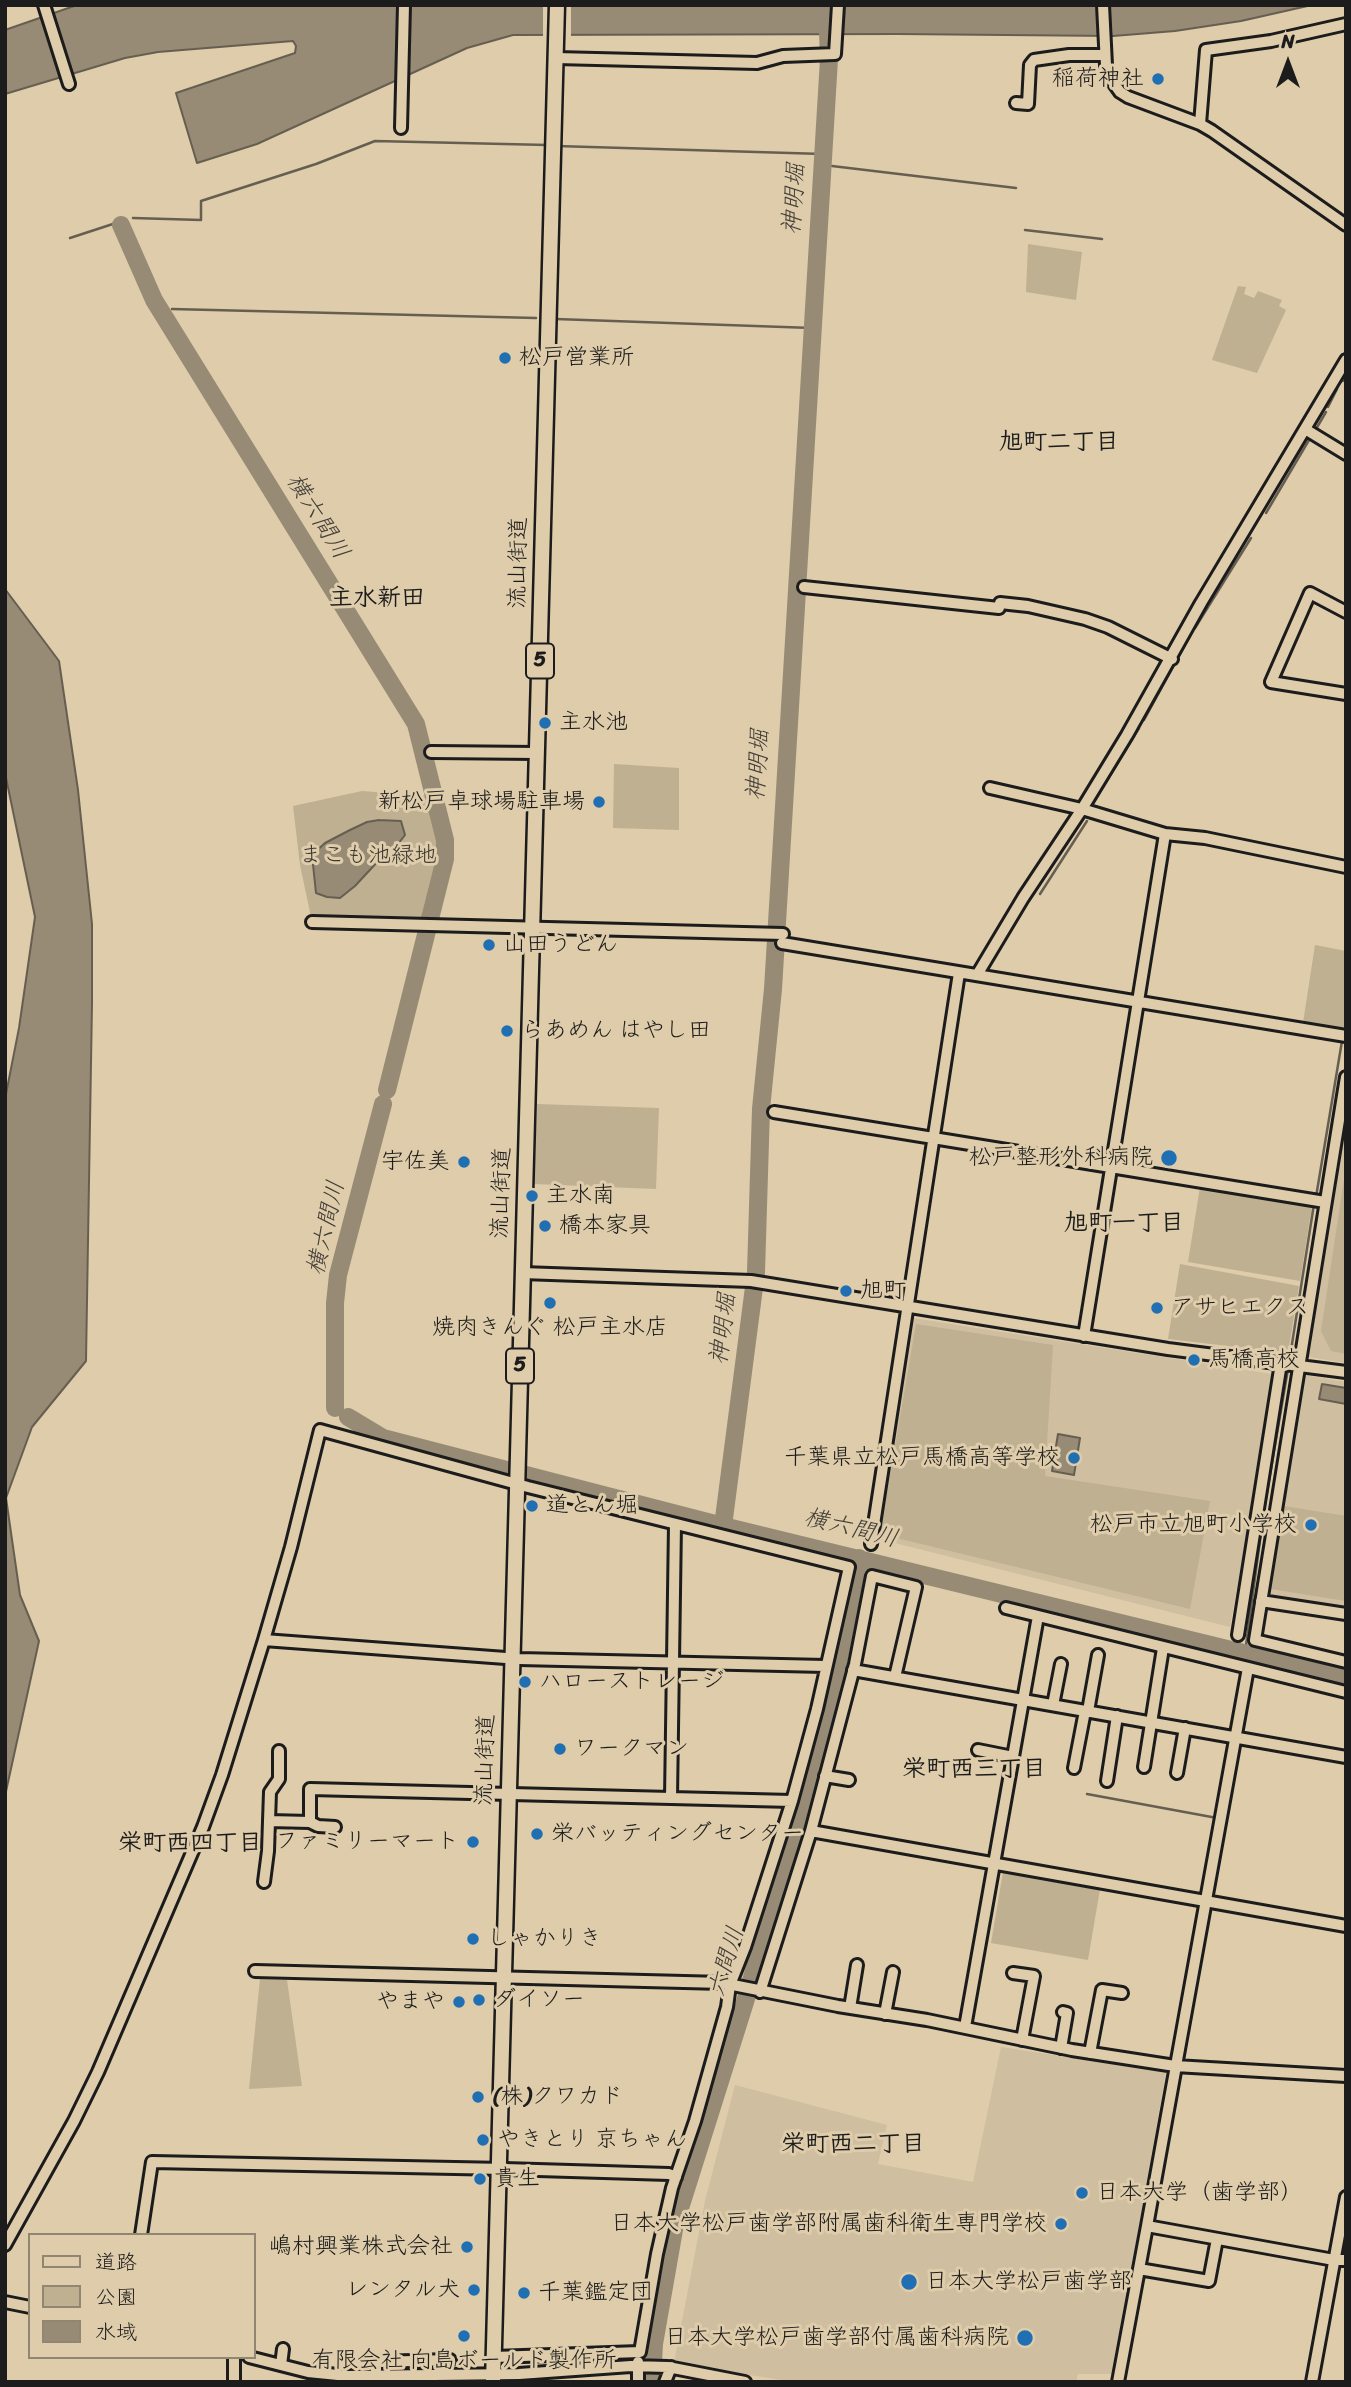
<!DOCTYPE html>
<html>
<head>
<meta charset="utf-8">
<style>
  body { margin:0 }
  #map { position:relative; width:1351px; height:2387px; overflow:hidden; background:#deccaa; font-family:Sriracha,"Klee One",sans-serif }
  canvas { display:block }
  .frame { position:absolute; inset:0; border:7px solid #1c1c1c; pointer-events:none }
  .legend { position:absolute; left:28px; top:2233px; width:228px; height:126px; box-sizing:border-box; background:#deccaa; border:2px solid #908671; margin:0; padding:9px 12px; list-style:none; font-size:21px; color:#1c1c1c }
  .legend li { display:flex; align-items:center; gap:14px; height:35px }
  .legend b { width:35px; border:2px solid #908671 }
  .north { position:absolute; left:1253px; top:28px; width:70px; height:70px; -webkit-text-stroke:5px #deccaa; paint-order:stroke; rotate:0deg; font-size:19px; font-weight:700; line-height:28px; text-align:center; color:#1c1c1c }
  .north::after { content:''; display:block; margin:auto; width:24px; height:32px; background:#1c1c1c; clip-path:polygon(50% 0,100% 100%,50% 72%,0 100%) }
</style>
</head>
<body>
<div id="map">
<canvas width="1351" height="2387"></canvas>
<div class="frame"></div>
<ul class="legend">
<li><b style="height:9px;background:#deccaa"></b>道路</li>
<li><b style="height:19px;background:#bfb092"></b>公園</li>
<li><b style="height:19px;background:#978b75"></b>水域</li>
</ul>
<div class="north">N</div>
</div>
<script>
const g = document.querySelector('canvas').getContext('2d');
g.lineJoin = 'round';
function fill(path, color) { g.fillStyle = color; g.fill(path, 'evenodd'); }
const poly = rows => new Path2D(rows.map(r => 'M' + r).join(''));
function strokePath(path, color, width, dash) { g.strokeStyle = color; g.lineWidth = width; g.lineCap = dash ? 'butt' : 'round'; g.setLineDash(dash || []); g.stroke(path); }
function drawText(font, color, halo, rows, align = 'center') {
  g.font = font + ' Sriracha,"Klee One",sans-serif'; g.lineWidth = 6; g.setLineDash([]); g.textBaseline = 'middle'; g.strokeStyle = halo; g.fillStyle = color; for (const [text, x, y, turn = 0] of rows) {
    g.save(); g.translate(x, y); g.rotate((+turn || 0) * Math.PI / 180); g.textAlign = isNaN(turn) ? turn : align; if (halo) g.strokeText(text, 0, 0); g.fillText(text, 0, 0); g.restore();
  }
}
fill(poly([
  [1346,1119,1346,1363,1309,1357,1308,1355],
  [913,1318,1272,1374,1274,1380,1230,1627,879,1539,876,1535,909,1321],
  [1303,1375,1346,1382,1346,1608,1268,1595,1265,1592],
  [1001,2047,1166,2072,1113,2374,1078,2374,1076,2382,794,2382,674,2363,705,2201,735,2085,887,2125,878,2164,973,2182]
]), '#cfbe9f');
fill(poly([
  [1028,244,1082,252,1076,300,1026,292],
  [1238,286,1246,287,1244,294,1254,298,1258,291,1282,300,1279,306,1286,310,1257,373,1212,360],
  [614,764,679,768,679,830,613,828],
  [362,791,429,796,441,829,443,856,426,920,311,917,300,865,293,806],
  [1315,945,1346,951,1346,1028,1341,1030,1303,1023],
  [537,1104,659,1108,656,1189,534,1184],
  [1345,1173,1346,1174,1346,1354,1331,1351,1321,1331],
  [1200,1187,1312,1206,1300,1281,1188,1262],
  [1180,1264,1299,1286,1288,1353,1168,1339],
  [916,1324,1053,1345,1045,1476,1210,1501,1190,1609,880,1534],
  [1284,1506,1346,1516,1346,1601,1271,1589],
  [1003,1872,1100,1889,1088,1960,991,1943],
  [260,1979,287,1980,302,2086,249,2089]
]), '#bfb092');
const water = poly([
  [77,5,1312,5,1241,21,1175,31,1113,36,898,34,513,35,467,48,257,144,197,163,176,93,295,53,296,46,293,41,158,52,125,58,5,94,5,30,77,5],
  [5,589,59,661,78,790,92,924,92,1003,86,1361,32,1427,6,1498,20,1595,39,1641,5,1796,5,1099,19,1028,35,917,5,773,5,589],
  [379,820,401,821,405,835,395,848,381,858,355,886,340,898,327,897,316,893,312,855,325,843,350,830,367,822,379,820],
  [1322,1384,1346,1388,1346,1404,1319,1399,1322,1384],
  [1058,1434,1080,1438,1074,1475,1052,1471,1058,1434]
]);
fill(water, '#978b75');
strokePath(water, '#665f51', 2);
fill(poly([
  [543,5,571,5,571,37,543,38]
]), '#deccaa');
strokePath(poly([
  [557,146,823,154],
  [832,166,1016,188],
  [133,218,201,220,201,201,316,164,375,141,547,145],
  [1025,230,1102,239],
  [70,238,122,221],
  [172,309,536,318],
  [556,319,812,328],
  [1343,381,1346,375],
  [1328,407,1337,389],
  [1316,429,1326,412],
  [1266,513,1309,440],
  [1195,628,1251,538],
  [1144,720,1191,634],
  [1093,803,1139,728],
  [1040,894,1087,821],
  [1316,1197,1342,1041],
  [1289,1363,1314,1204],
  [1245,1653,1264,1510,1288,1369],
  [1087,1794,1217,1818]
]), '#665f51', 2.5);
strokePath(poly([
  [121,225,154,300,416,724,445,840,445,859,387,1090],
  [335,1408,335,1303,338,1275,383,1104],
  [348,1417,383,1438,723,1526,1346,1678],
  [723,1526,756,1272,761,1109,773,989,829,59,827,5],
  [652,2382,654,2344,675,2224,745,2002,830,1704,859,1558]
]), '#978b75', 18);
const minor = poly([
  [44,5,69,84],
  [1103,5,1106,65,1110,78,1120,92,1128,97,1200,124,1212,131,1346,225],
  [556,58,757,63,783,56,835,54,838,5],
  [1016,103,1028,104,1030,65,1034,60,1069,55,1105,55],
  [1200,124,1206,50,1271,41,1346,24],
  [401,128,404,5],
  [1305,429,1346,454],
  [804,587,999,608],
  [1000,603,1028,606,1085,619,1108,627,1172,659],
  [1346,612,1310,593,1271,682,1346,694],
  [431,752,537,753],
  [990,788,1082,809,1165,834,1205,838,1346,867],
  [312,922,783,934],
  [782,943,1346,1036],
  [977,975,1023,898,1082,809,1127,735,1201,603,1346,360],
  [1346,1077,1255,1640,1346,1662],
  [774,1112,1325,1202],
  [522,1273,751,1281,1168,1349,1346,1372],
  [1084,1336,1165,834],
  [871,1544,959,973],
  [1261,1601,1346,1614],
  [1006,1608,1346,1692],
  [1238,1635,1281,1363],
  [264,1640,519,1659,825,1666],
  [853,1670,1346,1757],
  [1053,1705,1061,1664],
  [1088,1711,1098,1655],
  [978,1750,1013,1757],
  [1144,1767,1163,1648],
  [1074,1768,1085,1711],
  [1177,1773,1185,1728],
  [825,1776,849,1780],
  [1107,1781,1117,1716],
  [671,1798,792,1801],
  [269,1821,270,1792,279,1779,279,1751],
  [310,1822,318,1826,335,1827],
  [811,1831,1346,1926],
  [264,1882,268,1851,269,1821,310,1822,310,1789,671,1798,675,1524],
  [255,1971,723,1983,838,2006,927,2020,1072,2050,1175,2066,1346,2076],
  [1013,1973,1034,1976,1022,2040],
  [760,1992,811,1831,855,1664,872,1576,916,1587,895,1677],
  [850,2008,857,1965],
  [885,2014,893,1972],
  [965,2027,1038,1616],
  [1061,2048,1067,2013,1063,2012],
  [1090,2053,1102,1990,1122,1993],
  [1147,2226,1248,1668],
  [141,2235,152,2162,505,2169,669,2174,676,2177],
  [5,2245,74,2121,98,2072,203,1827,222,1775,264,1640,291,1547,320,1430,528,1487,849,1567,817,1709,792,1801,745,1947,730,1985,727,2007,695,2121,672,2188,657,2254,640,2352,494,2357],
  [1139,2269,1209,2281,1217,2239],
  [5,2302,30,2307],
  [249,2357,308,2372,348,2376,519,2374,631,2366,668,2367,745,2382],
  [281,2365,283,2349],
  [376,2376,376,2362,450,2360],
  [234,2382,234,2357],
  [638,2382,638,2362],
  [665,2382,671,2367],
  [1118,2382,1147,2226,1334,2260,1346,2260],
  [1312,2382,1346,2197]
]);
const major = poly([
  [493,2382,557,5]
]);
strokePath(minor, '#1c1c1c', 16);
strokePath(major, '#1c1c1c', 19);
strokePath(minor, '#deccaa', 10);
strokePath(major, '#deccaa', 14);
for (const [x, y, r, color] of [
  [1158,79,7,"#1f6fb2"],
  [505,358,7,"#1f6fb2"],
  [545,723,7,"#1f6fb2"],
  [599,802,7,"#1f6fb2"],
  [489,945,7,"#1f6fb2"],
  [507,1031,7,"#1f6fb2"],
  [1169,1158,9,"#1f6fb2"],
  [464,1162,7,"#1f6fb2"],
  [532,1196,7,"#1f6fb2"],
  [545,1226,7,"#1f6fb2"],
  [846,1291,7,"#1f6fb2"],
  [550,1303,7,"#1f6fb2"],
  [1157,1308,7,"#1f6fb2"],
  [1194,1360,7,"#1f6fb2"],
  [1074,1458,7,"#1f6fb2"],
  [532,1506,7,"#1f6fb2"],
  [1311,1525,7,"#1f6fb2"],
  [525,1682,7,"#1f6fb2"],
  [560,1749,7,"#1f6fb2"],
  [537,1834,7,"#1f6fb2"],
  [473,1842,7,"#1f6fb2"],
  [473,1939,7,"#1f6fb2"],
  [479,2000,7,"#1f6fb2"],
  [459,2002,7,"#1f6fb2"],
  [478,2097,7,"#1f6fb2"],
  [483,2140,7,"#1f6fb2"],
  [480,2179,7,"#1f6fb2"],
  [1082,2193,7,"#1f6fb2"],
  [1061,2224,7,"#1f6fb2"],
  [467,2247,7,"#1f6fb2"],
  [909,2282,9,"#1f6fb2"],
  [474,2290,7,"#1f6fb2"],
  [524,2293,7,"#1f6fb2"],
  [464,2336,7,"#1f6fb2"],
  [1025,2338,9,"#1f6fb2"]
]) { const dot = new Path2D(); dot.arc(x, y, r, 0, 2 * Math.PI); g.fillStyle = color; g.fill(dot); strokePath(dot, '#deccaa', 2.5); }
for (const [x, y, w] of [
  [540,661,28],
  [520,1366,28]
]) { const box = new Path2D(); box.roundRect(x - w / 2, y - 17.5, w, 35, 5); g.fillStyle = '#deccaa'; g.fill(box); strokePath(box, '#1c1c1c', 2); }
drawText('bold 21px', '#1c1c1c', null, [
  ["5",540,661],
  ["5",520,1366]
]);
drawText('23px', '#1c1c1c', '#deccaa', [
  ["稲荷神社",1144,79,"right"],
  ["松戸営業所",519,358],
  ["主水池",559,723],
  ["新松戸卓球場駐車場",585,802,"right"],
  ["山田うどん",503,945],
  ["らあめん はやし田",521,1031],
  ["松戸整形外科病院",1153,1158,"right"],
  ["宇佐美",450,1162,"right"],
  ["主水南",546,1196],
  ["橋本家具",559,1226],
  ["旭町",860,1291],
  ["アサヒエクス",1171,1308],
  ["焼肉きんぐ 松戸主水店",550,1328,"center"],
  ["馬橋高校",1208,1360],
  ["千葉県立松戸馬橋高等学校",1060,1458,"right"],
  ["道とん堀",546,1506],
  ["松戸市立旭町小学校",1297,1525,"right"],
  ["ハローストレージ",539,1682],
  ["ワークマン",574,1749],
  ["栄バッティングセンター",551,1834],
  ["ファミリーマート",459,1842,"right"],
  ["しゃかりき",487,1939],
  ["ダイソー",493,2000],
  ["やまや",445,2002,"right"],
  ["(株)クワカド",492,2097],
  ["やきとり 京ちゃん",497,2140],
  ["貴生",494,2179],
  ["日本大学（歯学部）",1096,2193],
  ["日本大学松戸歯学部附属歯科衛生専門学校",1047,2224,"right"],
  ["嶋村興業株式会社",453,2247,"right"],
  ["日本大学松戸歯学部",925,2282],
  ["レンタル犬",460,2290,"right"],
  ["千葉鑑定団",538,2293],
  ["日本大学松戸歯学部付属歯科病院",1009,2338,"right"],
  ["有限会社 向島ボールド製作所",464,2361,"center"]
], 'left');
drawText('23px', '#1c1c1c', '#deccaa', [
  ["流山街道",519,563,-89],
  ["流山街道",502,1193,-88],
  ["流山街道",486,1760,-88]
]);
drawText('23px', '#3d3a34', '#deccaa', [
  ["まこも池緑地",368,856]
]);
drawText('italic 24px', '#413d37', '#deccaa', [
  ["神明堀",795,199,-86],
  ["横六間川",317,517,58],
  ["神明堀",759,765,-86],
  ["横六間川",327,1228,-77],
  ["神明堀",724,1329,-83],
  ["横六間川",851,1529,14],
  ["六間川",727,1962,-73]
]);
drawText('bold 24px', '#1c1c1c', '#deccaa', [
  ["旭町二丁目",1059,443],
  ["主水新田",377,599],
  ["旭町一丁目",1124,1224],
  ["栄町西三丁目",974,1770],
  ["栄町西四丁目",190,1844],
  ["栄町西二丁目",853,2145]
]);
</script>
</body>
</html>
